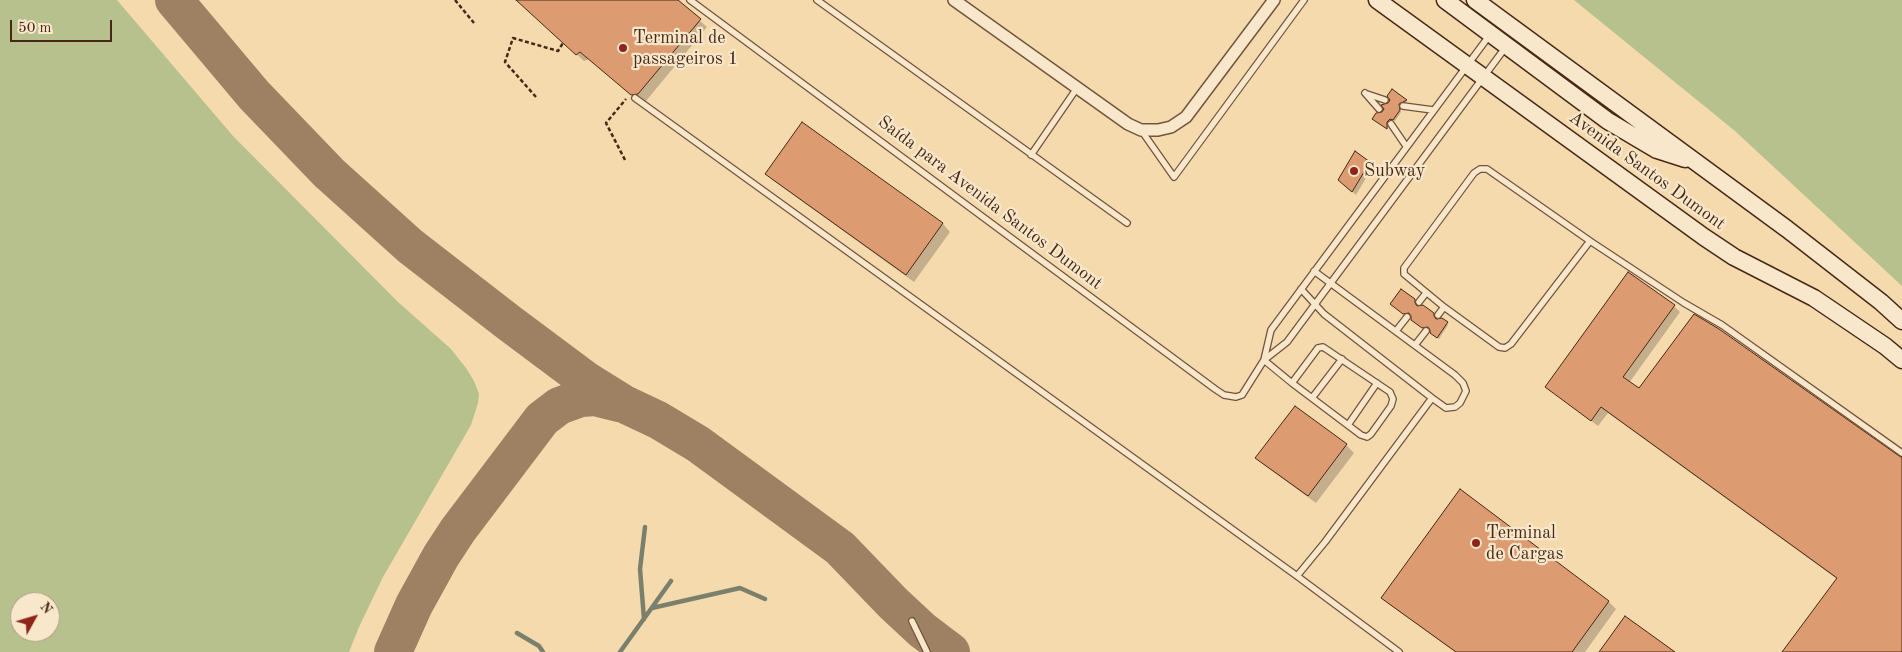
<!DOCTYPE html>
<html>
<head>
<meta charset="utf-8">
<style>
  body { margin:0 }
  #map { position:relative; width:1902px; height:652px; overflow:hidden; background:#f5daae; font-family:"Old Standard TT",serif }
  canvas { display:block }
  .north { position:absolute; left:10px; top:592px; width:50px; height:50px; box-sizing:border-box; background:#f8e7ca; border:1px solid #b19b82; border-radius:50%; rotate:51deg; font-size:14px; font-weight:700; line-height:20px; text-align:center; color:#472816 }
  .north::after { content:''; display:block; margin:auto; width:18px; height:22px; background:#8f2418; clip-path:polygon(50% 0,100% 100%,50% 72%,0 100%) }
  .scale { position:absolute; left:10px; top:20px; width:102px; height:22px; box-sizing:border-box; border:2px solid #472816; border-top:0; padding-left:6px; font-size:15px; line-height:18px; white-space:nowrap; color:#472816; -webkit-text-stroke:4px #f8e7ca; paint-order:stroke }
</style>
</head>
<body>
<div id="map">
<canvas width="1902" height="652"></canvas>
<div class="north">N</div>
<div class="scale">50 m</div>
</div>
<script>
const g = document.querySelector('canvas').getContext('2d');
g.lineJoin = 'round';
function fill(path, color) { g.fillStyle = color; g.fill(path, 'evenodd'); }
const poly = rows => new Path2D(rows.map(r => 'M' + r).join(''));
function strokePath(path, color, width, dash) { g.strokeStyle = color; g.lineWidth = width; g.lineCap = dash ? 'butt' : 'round'; g.setLineDash(dash || []); g.stroke(path); }
function drawText(font, color, halo, rows, align = 'center') {
  g.font = font + ' "Old Standard TT",serif'; g.lineWidth = 4.5; g.setLineDash([]); g.textBaseline = 'middle'; g.strokeStyle = halo; g.fillStyle = color; for (const [text, x, y, turn = 0] of rows) {
    g.save(); g.translate(x, y); g.rotate((+turn || 0) * Math.PI / 180); g.textAlign = isNaN(turn) ? turn : align; if (halo) g.strokeText(text, 0, 0); g.fillText(text, 0, 0); g.restore();
  }
}
fill(poly([
  [0,0,117,0,233,136,398,302,451,349,466,368,474,381,479,394,478,403,471,425,383,577,359,627,349,652,0,652],
  [20,602,50,602,50,632,20,632],
  [1574,0,1902,0,1902,286,1735,131]
]), '#b7c18e');
fill(poly([
  [518,0,676,0,707,27,646,101,640,102,589,59,584,61],
  [1393,91,1407,102,1400,105,1401,112,1395,121,1392,120,1388,123,1388,129,1375,120,1383,113,1389,104],
  [802,123,943,224,950,232,914,282,774,181,766,173],
  [1356,152,1373,166,1356,195,1343,184],
  [1414,300,1416,302,1415,306,1433,314,1436,320,1441,319,1448,325,1439,339,1433,335,1431,328,1425,329,1414,321,1412,314,1406,315,1393,306],
  [1674,306,1680,312,1629,383,1639,390,1902,458,1902,652,1783,652,1837,579,1608,413,1598,426,1547,387],
  [1295,407,1346,445,1354,453,1316,503,1264,465,1257,458],
  [1460,491,1609,602,1616,609,1585,652,1455,652,1390,605,1383,598]
]), '#0003');
strokePath(poly([
  [652,608,740,588,765,599],
  [644,619,640,569,645,527],
  [517,633,539,646,543,652],
  [620,652,671,581]
]), '#7b806d', 4.5);
strokePath(poly([
  [174,0,254,95,329,173,410,246,508,322,587,381,624,404,658,420,698,444,840,548,893,603,922,630,951,652],
  [393,652,414,605,441,556,458,530,542,419,559,406,581,398,595,397,619,403]
]), '#9e8162', 38);
const building = poly([
  [516,0,678,0,701,19,638,94,631,95,580,52,576,55,516,0],
  [1392,89,1407,100,1399,104,1400,110,1393,120,1390,119,1387,122,1387,129,1372,119,1376,113,1382,112,1384,109,1381,105,1388,103,1390,100,1387,96,1392,89],
  [802,122,943,223,906,275,765,174,802,122],
  [1355,151,1370,162,1352,192,1338,180,1355,151],
  [1628,272,1675,305,1623,377,1639,388,1694,314,1719,329,1902,458,1902,652,1782,652,1837,578,1601,407,1591,421,1545,387,1628,272],
  [1401,289,1415,299,1415,303,1417,306,1423,305,1434,313,1434,316,1436,319,1442,318,1448,322,1437,338,1430,333,1430,330,1428,327,1422,328,1411,320,1411,316,1409,313,1403,314,1390,304,1401,289],
  [1295,406,1347,444,1308,496,1255,458,1295,406],
  [1460,489,1609,601,1572,652,1456,652,1381,598,1460,489],
  [1625,616,1675,652,1599,652,1625,616]
]);
fill(building, '#dd9b71');
strokePath(building, '#472816', 1);
const service = poly([
  [690,0,1215,389,1224,395,1236,397,1242,395,1264,360,1271,330,1489,36],
  [817,0,1127,223],
  [1365,93,1379,109],
  [1367,94,1385,100],
  [635,98,1297,576,1399,652],
  [1403,106,1433,110],
  [1391,124,1406,146],
  [1141,130,1174,177,1304,0],
  [1031,155,1077,88],
  [1590,241,1511,344,1505,348,1499,347,1444,307,1404,274,1404,268,1474,173,1480,169,1487,169,1590,241,1684,303,1722,325,1902,453],
  [1301,289,1324,314,1432,398,1446,408,1455,407,1460,403,1466,391,1463,383,1455,375,1314,271],
  [1419,302,1426,293],
  [1438,315,1444,307],
  [1396,331,1407,317],
  [1415,345,1426,331],
  [1264,360,1287,342,1505,48],
  [1264,360,1292,383,1361,435,1367,437,1371,434,1391,406,1393,399,1390,392,1323,347,1318,348,1292,383],
  [1312,398,1342,359],
  [1348,425,1377,383],
  [1297,576,1325,542,1432,398],
  [912,621,927,652]
]);
const minor = poly([
  [954,0,1128,124,1141,130,1158,130,1171,127,1186,117,1274,0]
]);
const secondary = poly([
  [1377,0,1704,237,1734,257,1814,298,1885,346,1902,360],
  [1445,0,1608,121,1657,150,1685,159],
  [1475,0,1787,229,1881,302,1902,321]
]);
strokePath(service, '#72543c', 8);
strokePath(minor, '#72543c', 14);
strokePath(secondary, '#472816', 19);
strokePath(poly([
  [455,0,474,23],
  [536,97,505,62,513,38,558,51,563,43],
  [625,160,606,123,626,99]
]), '#472816', 2.5, [4, 2.5]);
strokePath(service, '#f8e7ca', 5.5);
strokePath(minor, '#f8e7ca', 11);
strokePath(secondary, '#f8e7ca', 16);
for (const [x, y, r, color] of [
  [623,48,5,"#8f2418"],
  [1354,171,5,"#8f2418"],
  [1476,543,5,"#8f2418"]
]) { const dot = new Path2D(); dot.arc(x, y, r, 0, 2 * Math.PI); g.fillStyle = color; g.fill(dot); strokePath(dot, '#f8e7ca', 2); }
drawText('18px', '#472816', '#f8e7ca', [
  ["Terminal de",633,38],
  ["passageiros 1",633,59],
  ["Subway",1364,171],
  ["Terminal",1486,533],
  ["de Cargas",1486,554]
], 'left');
drawText('18px', '#472816', '#f8e7ca', [
  ["Avenida Santos Dumont",1647,171,36],
  ["Saída para Avenida Santos Dumont",990,203,37]
]);
</script>
</body>
</html>
